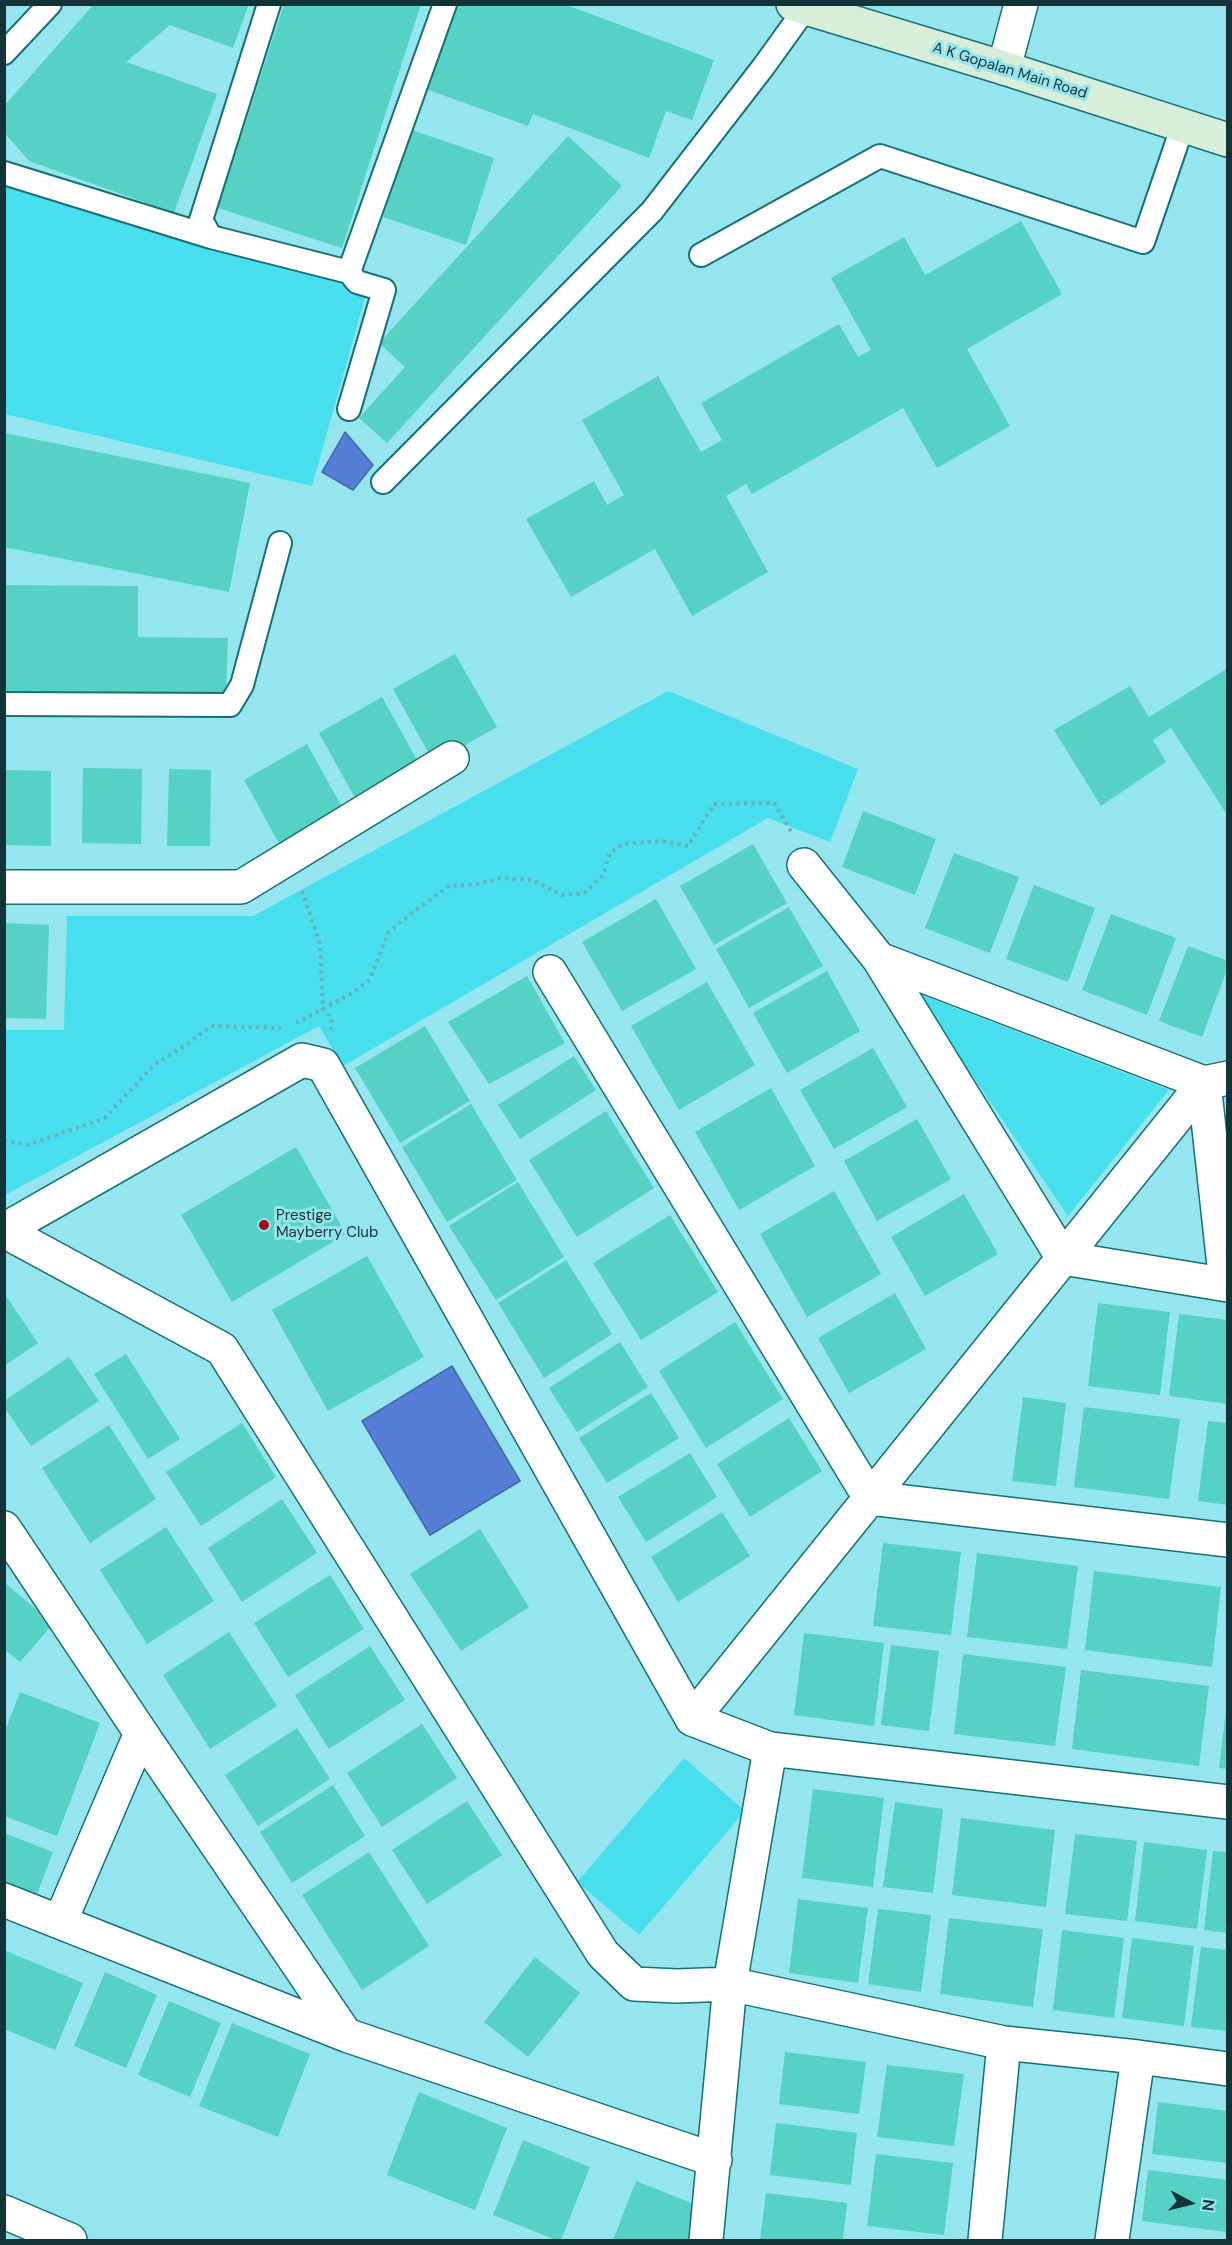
<!DOCTYPE html>
<html>
<head>
<meta charset="utf-8">
<style>
  body { margin:0 }
  #map { position:relative; width:1232px; height:2245px; overflow:hidden; background:#94e5ee; font-family:"DM Sans",sans-serif }
  canvas { display:block }
  .frame { position:absolute; inset:0; border:6px solid #123438; pointer-events:none }
  .north { position:absolute; left:1160px; top:2173px; width:60px; height:60px; -webkit-text-stroke:4px #94e5ee; paint-order:stroke; rotate:97deg; font-size:16px; font-weight:700; line-height:24px; text-align:center; color:#123438 }
  .north::after { content:''; display:block; margin:auto; width:21px; height:27px; background:#123438; clip-path:polygon(50% 0,100% 100%,50% 72%,0 100%) }
</style>
</head>
<body>
<div id="map">
<canvas width="1232" height="2245"></canvas>
<div class="frame"></div>
<div class="north">N</div>
</div>
<script>
const g = document.querySelector('canvas').getContext('2d');
g.lineJoin = 'round';
function fill(path, color) { g.fillStyle = color; g.fill(path, 'evenodd'); }
const poly = rows => new Path2D(rows.map(r => 'M' + r).join(''));
function strokePath(path, color, width, dash) { g.strokeStyle = color; g.lineWidth = width; g.lineCap = dash ? 'butt' : 'round'; g.setLineDash(dash || []); g.stroke(path); }
function drawText(font, color, halo, rows, align = 'center') {
  g.font = font + ' "DM Sans",sans-serif'; g.lineWidth = 6; g.setLineDash([]); g.textBaseline = 'middle'; g.strokeStyle = halo; g.fillStyle = color; for (const [text, x, y, turn = 0] of rows) {
    g.save(); g.translate(x, y); g.rotate((+turn || 0) * Math.PI / 180); g.textAlign = isNaN(turn) ? turn : align; if (halo) g.strokeText(text, 0, 0); g.fillText(text, 0, 0); g.restore();
  }
}
fill(poly([
  [5,182,368,287,312,486,5,414],
  [668,691,858,769,830,842,768,818,343,1066,319,1026,5,1195,5,1030,64,1030,67,916,253,916],
  [916,993,1169,1090,1068,1216],
  [684,1758,745,1811,639,1935,577,1882]
]), '#47dfed');
const water = poly([
  [345,432,373,465,353,490,322,472,345,432],
  [452,1366,520,1481,430,1535,362,1421,452,1366]
]);
fill(water, '#577ed6');
strokePath(water, '#4268a7', 1.5);
fill(poly([
  [94,4,249,4,233,48,170,25,126,62,217,94,174,213,29,161,4,132,4,106],
  [284,4,421,4,342,248,218,208],
  [457,4,564,4,714,60,692,120,666,111,649,158,533,114,528,126,426,89],
  [412,130,494,158,466,245,383,217],
  [568,136,622,186,387,443,359,418,405,367,379,343],
  [1021,221,1062,294,967,349,1010,426,937,468,903,408,752,494,746,484,726,496,768,572,692,616,655,549,571,597,526,519,594,481,607,505,624,495,582,420,658,376,701,452,722,440,701,403,839,324,858,357,871,350,831,278,904,237,925,275],
  [4,433,250,483,229,592,4,547],
  [4,585,138,586,138,637,228,638,226,695,4,693],
  [455,654,497,727,434,763,393,689],
  [1228,668,1228,816,1171,728,1153,740,1166,762,1101,806,1054,730,1130,686,1149,717],
  [382,697,423,771,360,807,319,733],
  [307,744,348,818,285,854,244,780],
  [83,768,142,769,141,844,82,843],
  [169,769,211,770,210,846,167,846],
  [4,770,51,771,51,846,4,845],
  [863,811,936,839,915,895,842,867],
  [753,844,787,903,714,945,680,886],
  [954,853,1019,877,990,953,925,928],
  [1034,885,1095,908,1068,982,1006,959],
  [656,899,696,969,622,1011,582,942],
  [789,907,823,966,749,1008,716,949],
  [1111,914,1176,938,1147,1015,1082,990],
  [4,923,49,925,46,1019,4,1018],
  [1188,946,1228,961,1228,967,1202,1037,1159,1021],
  [827,971,860,1031,787,1073,753,1013],
  [527,976,565,1043,489,1084,448,1022],
  [707,982,755,1065,679,1110,631,1026],
  [425,1026,470,1101,400,1143,355,1068],
  [873,1048,907,1107,834,1149,800,1090],
  [574,1056,596,1090,520,1139,498,1105],
  [771,1088,815,1166,739,1210,695,1132],
  [471,1104,517,1180,447,1222,402,1147],
  [606,1111,654,1188,577,1237,529,1160],
  [917,1119,951,1179,877,1221,844,1161],
  [296,1147,346,1234,232,1302,181,1215],
  [518,1182,564,1257,496,1300,449,1226],
  [834,1191,881,1274,807,1317,760,1234],
  [964,1194,998,1254,925,1296,891,1237],
  [670,1215,718,1292,641,1340,593,1263],
  [367,1256,424,1357,328,1411,272,1310],
  [566,1260,612,1334,544,1378,498,1303],
  [4,1293,38,1343,4,1366],
  [895,1293,926,1349,849,1393,818,1338],
  [1098,1303,1170,1312,1160,1395,1088,1386],
  [1179,1314,1228,1320,1228,1404,1169,1396],
  [735,1322,783,1399,706,1448,659,1371],
  [620,1342,648,1387,577,1432,549,1388],
  [126,1354,180,1439,148,1459,94,1374],
  [69,1357,99,1401,31,1446,4,1407,4,1401],
  [651,1393,679,1438,607,1483,579,1438],
  [1023,1397,1066,1403,1056,1486,1012,1481],
  [1084,1407,1180,1419,1169,1499,1074,1487],
  [789,1418,822,1471,750,1517,717,1464],
  [1208,1421,1228,1423,1228,1505,1198,1501],
  [242,1423,276,1477,201,1526,166,1472],
  [109,1425,156,1499,90,1543,42,1468],
  [690,1453,717,1497,646,1542,618,1497],
  [282,1499,317,1553,242,1602,208,1548],
  [722,1512,750,1556,678,1602,651,1557],
  [166,1527,214,1601,147,1644,100,1570],
  [480,1529,529,1607,461,1651,410,1574],
  [883,1543,961,1552,951,1635,873,1626],
  [977,1553,1078,1566,1067,1649,967,1637],
  [1094,1571,1221,1587,1212,1667,1085,1650],
  [330,1575,364,1629,288,1677,254,1623],
  [4,1582,53,1624,20,1662,4,1649],
  [229,1632,277,1706,210,1749,163,1675],
  [804,1633,884,1643,874,1726,794,1715],
  [891,1645,939,1651,929,1731,881,1725],
  [370,1646,405,1700,329,1749,295,1695],
  [963,1654,1066,1667,1055,1746,954,1734],
  [1081,1670,1209,1686,1199,1766,1072,1749],
  [20,1692,100,1723,57,1836,4,1816,4,1734],
  [1226,1710,1228,1710,1228,1769,1219,1768],
  [422,1724,457,1778,382,1827,347,1773],
  [297,1728,330,1779,258,1826,225,1775],
  [333,1785,365,1836,292,1883,260,1832],
  [813,1789,884,1798,873,1887,802,1878],
  [467,1801,502,1855,427,1904,392,1850],
  [895,1802,943,1809,933,1893,883,1887],
  [961,1818,1055,1830,1046,1907,952,1895],
  [4,1833,53,1852,36,1897,4,1884],
  [1075,1834,1137,1841,1127,1921,1065,1914],
  [1144,1842,1207,1850,1197,1929,1135,1921],
  [1213,1851,1228,1852,1228,1933,1204,1930],
  [369,1852,429,1946,362,1990,302,1895],
  [798,1899,868,1908,858,1983,789,1973],
  [878,1909,931,1915,921,1992,868,1984],
  [949,1918,1043,1929,1033,2007,940,1994],
  [1062,1930,1124,1938,1114,2018,1053,2010],
  [1132,1938,1194,1946,1184,2026,1122,2018],
  [1201,1947,1228,1950,1228,2031,1191,2027],
  [4,1950,83,1983,55,2050,4,2029],
  [535,1957,580,1993,528,2057,484,2022],
  [105,1972,157,1995,126,2068,74,2046],
  [169,2001,221,2023,190,2097,138,2075],
  [232,2023,310,2054,278,2137,199,2106],
  [785,2052,866,2062,859,2114,779,2104],
  [887,2065,964,2074,954,2146,877,2137],
  [419,2092,507,2128,475,2210,387,2175],
  [1158,2102,1228,2111,1228,2163,1152,2154],
  [776,2123,857,2133,851,2185,770,2175],
  [523,2140,590,2167,561,2240,556,2240,493,2215],
  [876,2154,953,2163,944,2235,867,2226],
  [1148,2170,1228,2180,1226,2232,1142,2221],
  [636,2181,704,2208,691,2240,613,2240],
  [766,2193,847,2203,843,2240,760,2240]
]), '#55d2c3');
const lane = poly([
  [269,4,201,220,211,237,349,272],
  [4,53,50,4],
  [4,173,211,237],
  [701,255,880,156,1143,242,1183,125],
  [349,409,384,290,357,282,349,272,445,4],
  [383,482,652,211,764,66,805,9],
  [4,704,230,705,242,685,280,543]
]);
const street = poly([
  [1004,68,1021,4],
  [804,865,879,959,1063,1258,1228,1285],
  [4,887,241,887,452,758],
  [879,959,1204,1083,1226,1284],
  [550,972,870,1498,1228,1540],
  [4,1230,302,1060,323,1065,692,1719,770,1749,1228,1802],
  [4,1231,222,1349,603,1954,634,1984,677,1986,730,1984,1004,2043,1138,2057,1228,2069],
  [4,1528,141,1733,346,2035],
  [692,1719,1204,1083,1228,1078],
  [4,1900,346,2035,715,2160],
  [60,1922,141,1733],
  [4,2212,70,2240],
  [706,2240,730,1984,770,1749],
  [985,2240,1004,2043],
  [1112,2240,1138,2057]
]);
const secondary = poly([
  [793,4,1004,68,1228,140]
]);
strokePath(lane, '#157078', 26);
strokePath(street, '#157078', 36);
strokePath(secondary, '#157078', 36);
strokePath(poly([
  [302,891,320,944,323,1009,332,1019,331,1030],
  [296,1023,351,994,370,979,388,933,408,916,449,886,478,884,501,878,533,880,562,895,584,893,603,875,610,853,623,844,662,841,688,846,714,804,774,803,791,831],
  [4,1141,28,1145,105,1118,155,1064,189,1043,211,1026,281,1028]
]), '#6cafb6', 4, [3, 4.5]);
strokePath(lane, '#fff', 22);
strokePath(street, '#fff', 33);
strokePath(secondary, '#d7eed8', 33);
for (const [x, y, r, color] of [
  [264,1225,6,"#a4091d"]
]) { const dot = new Path2D(); dot.arc(x, y, r, 0, 2 * Math.PI); g.fillStyle = color; g.fill(dot); strokePath(dot, '#94e5ee', 2); }
drawText('15px', '#123438', '#94e5ee', [
  ["A K Gopalan Main Road",1010,71,17]
]);
drawText('15px', '#123438', '#94e5ee', [
  ["Prestige",276,1216],
  ["Mayberry Club",276,1233]
], 'left');
</script>
</body>
</html>
